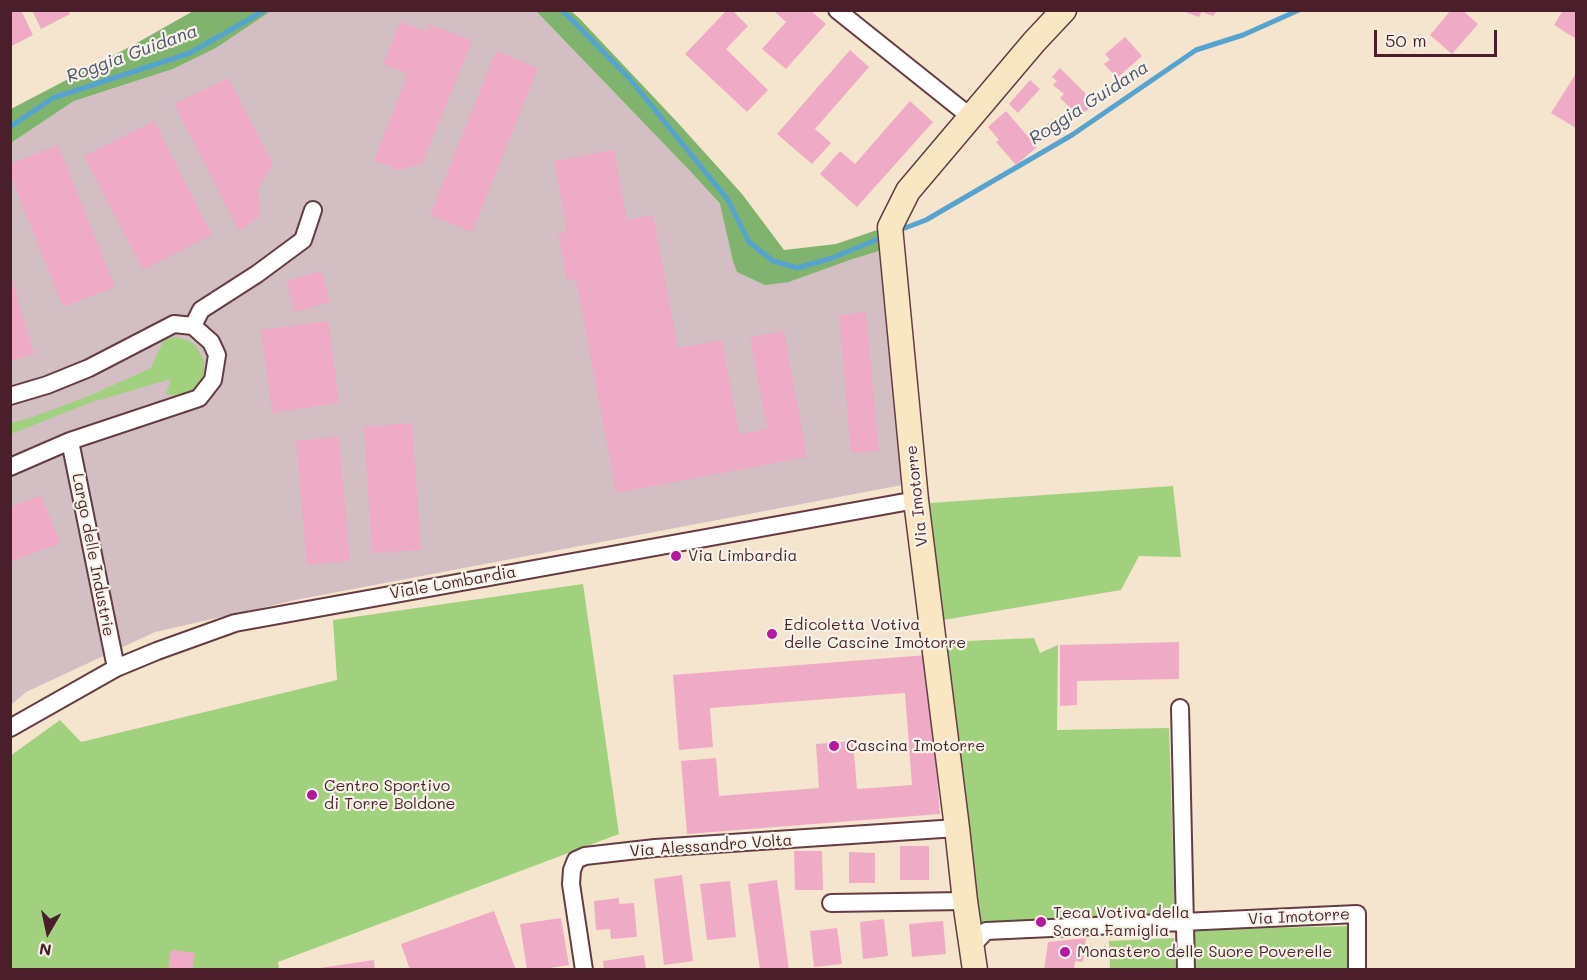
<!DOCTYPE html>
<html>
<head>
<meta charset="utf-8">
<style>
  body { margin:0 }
  #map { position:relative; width:1587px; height:980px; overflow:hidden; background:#f5e4ce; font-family:Mali,sans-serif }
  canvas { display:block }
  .frame { position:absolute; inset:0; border:12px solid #4a1f2b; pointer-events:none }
  .north { position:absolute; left:18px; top:902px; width:60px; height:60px; -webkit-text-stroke:4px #f7f3e8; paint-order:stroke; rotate:189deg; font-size:16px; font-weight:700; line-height:24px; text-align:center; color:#4a1f2b }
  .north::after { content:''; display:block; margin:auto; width:21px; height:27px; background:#4a1f2b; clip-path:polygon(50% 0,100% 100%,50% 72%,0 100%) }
  .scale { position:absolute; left:1374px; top:30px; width:123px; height:27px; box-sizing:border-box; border:3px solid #4a1f2b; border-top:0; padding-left:8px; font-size:18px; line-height:21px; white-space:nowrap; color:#4a1f2b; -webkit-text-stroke:4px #f7f3e8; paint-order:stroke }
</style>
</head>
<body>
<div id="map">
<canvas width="1587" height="980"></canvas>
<div class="frame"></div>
<div class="north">N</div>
<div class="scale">50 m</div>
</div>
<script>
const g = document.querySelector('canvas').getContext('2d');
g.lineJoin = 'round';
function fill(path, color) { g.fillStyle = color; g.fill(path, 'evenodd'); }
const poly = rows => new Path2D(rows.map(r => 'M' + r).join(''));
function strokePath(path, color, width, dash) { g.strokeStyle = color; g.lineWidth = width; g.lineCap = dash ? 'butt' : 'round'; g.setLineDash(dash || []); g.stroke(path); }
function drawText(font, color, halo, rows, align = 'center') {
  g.font = font + ' Mali,sans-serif'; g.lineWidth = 4.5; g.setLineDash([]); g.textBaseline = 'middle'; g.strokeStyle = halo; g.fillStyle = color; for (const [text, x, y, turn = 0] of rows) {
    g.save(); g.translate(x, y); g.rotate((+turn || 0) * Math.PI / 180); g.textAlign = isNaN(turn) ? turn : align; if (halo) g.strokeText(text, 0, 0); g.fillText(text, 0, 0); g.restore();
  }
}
fill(poly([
  [271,11,536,11,689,170,789,282,850,260,882,250,902,485,300,599,155,632,26,692,11,705,11,143,74,101,173,69,216,48]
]), '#d2bec3');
fill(poly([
  [174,337,187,340,195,345,204,360,204,371,201,382,192,390,176,396,166,394,171,379,89,403,11,434,11,423,30,418,89,396,151,368,163,341],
  [1173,486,1181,557,1139,556,1121,590,943,620,930,503],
  [583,584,619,834,278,962,279,969,11,969,10,756,60,720,81,742,337,680,333,620],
  [1034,638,1040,653,1058,645,1057,730,1169,728,1175,914,976,924,945,642],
  [1351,926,1352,969,1196,969,1194,930],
  [1174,938,1176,969,1110,969,1109,941]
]), '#a1d17f');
fill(poly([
  [195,10,271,11,216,48,173,69,74,101,11,143,11,109,135,44],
  [536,11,571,11,580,19,678,123,742,194,784,250,836,244,880,229,882,250,850,260,789,282,765,285,737,272,733,261,720,204,689,170]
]), '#80b36e');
strokePath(poly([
  [562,10,629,78,728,200,749,242,773,261,797,268,832,258,883,237],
  [10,127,53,98,190,53,265,10],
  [897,231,926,220,1072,135,1196,50,1243,35,1299,10]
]), '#55a4cf', 5);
fill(poly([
  [10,10,21,10,33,35,10,47],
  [32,10,68,10,70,14,41,29],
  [727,10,732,10,748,26,726,49,768,90,747,112,685,54],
  [773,10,810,10,826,24,786,69,762,49,786,22],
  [1199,10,1218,10,1213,16,1202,12,1199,17,1182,11],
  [1451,10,1462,10,1478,24,1452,54,1430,35],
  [1563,10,1576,10,1576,39,1554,25],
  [400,22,426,31,429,24,472,41,422,164,398,170,374,160,408,74,383,64],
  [1125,37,1142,56,1117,78,1104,64,1110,60,1105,54],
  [850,50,869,67,815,129,831,143,812,164,777,134],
  [496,51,538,68,472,232,430,215],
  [1060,68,1087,95,1086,99,1092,105,1080,117,1060,98,1064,94,1053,85,1057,81,1052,77],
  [1575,75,1576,76,1576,128,1551,113],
  [228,78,273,164,258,189,260,216,239,231,174,104],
  [1030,80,1040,89,1018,113,1009,104],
  [910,101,933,122,857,207,820,174,840,151,855,164],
  [1006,111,1037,147,1016,165,996,142,999,140,988,127],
  [1054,118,1061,125,1043,142,1036,136],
  [154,121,212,235,143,270,84,156],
  [58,145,115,287,63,307,10,175,10,164],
  [614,150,627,220,653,215,678,348,722,340,739,434,767,429,750,337,784,331,807,457,616,493,576,279,567,281,558,233,567,232,554,161],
  [321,271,330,302,295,312,286,281],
  [10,273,34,354,10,361],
  [866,312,879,451,851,453,839,315],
  [328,321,339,403,272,413,261,330],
  [412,423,421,550,372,553,364,427],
  [339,437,350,561,307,565,296,441],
  [41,495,60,543,10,562,10,507],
  [1179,642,1179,679,1077,681,1077,705,1060,706,1060,645],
  [927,655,940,814,687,834,681,761,716,758,719,796,819,788,816,744,853,741,857,789,912,785,905,693,710,708,713,747,679,750,673,675],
  [900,846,929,846,929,880,900,880],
  [794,851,822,851,823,890,795,890],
  [849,852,875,853,875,883,849,883],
  [682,875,693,961,664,965,654,879],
  [777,880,789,970,760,970,748,884],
  [730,881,736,937,707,940,700,884],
  [619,898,619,904,634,903,637,937,611,939,610,929,596,930,594,901],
  [494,911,516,970,410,970,401,944],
  [561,918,569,965,537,970,527,970,520,924],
  [884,919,888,956,863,959,860,922],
  [943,921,946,954,912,957,909,924],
  [837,928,842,964,814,967,810,931],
  [1086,938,1083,962,1075,961,1074,970,1044,970,1048,942],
  [171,950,195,953,192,970,168,970],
  [644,955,646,970,604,970,603,961],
  [374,960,375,970,320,970,320,968]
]), '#efabc6');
const street = poly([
  [837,10,972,118],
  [193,326,201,310,257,274,303,240,313,210],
  [10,396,47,385,89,368,174,324,193,326,211,342,217,355,213,380,199,398,70,441,10,467],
  [70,441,116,668],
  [1180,708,1186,970],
  [10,728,116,668,157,651,235,623,916,500],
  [831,903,965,901],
  [971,947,986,931,1357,914,1357,970],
  [584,970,571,884,572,870,576,860,585,856,655,848,957,828]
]);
const secondary = poly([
  [975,970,965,901,957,828,916,500,890,227,908,191,1034,42,1064,10]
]);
strokePath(street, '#643d43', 20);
strokePath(secondary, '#643d43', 27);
strokePath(street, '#fff', 16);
strokePath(secondary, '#f9e7c3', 24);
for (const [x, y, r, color] of [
  [676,556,6,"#b5179e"],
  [772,634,6,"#b5179e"],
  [834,746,6,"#b5179e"],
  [312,795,6,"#b5179e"],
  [1041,922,6,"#b5179e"],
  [1065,952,6,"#b5179e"]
]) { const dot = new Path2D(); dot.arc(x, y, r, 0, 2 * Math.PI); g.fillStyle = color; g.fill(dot); strokePath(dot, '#f7f3e8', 2); }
drawText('16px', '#4a1f2b', '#f7f3e8', [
  ["Via Imotorre",917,496,-96],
  ["Largo delle Industrie",93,555,79],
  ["Viale Lombardia",453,583,-10],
  ["Via Alessandro Volta",711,846,-4],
  ["Via Imotorre",1299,917,-3]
]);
drawText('16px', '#4a1f2b', '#f7f3e8', [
  ["Via Limbardia",688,556],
  ["Edicoletta Votiva",784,625],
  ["delle Cascine Imotorre",784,643],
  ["Cascina Imotorre",846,746],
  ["Centro Sportivo",324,786],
  ["di Torre Boldone",324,804],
  ["Teca Votiva della",1053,913],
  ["Sacra Famiglia",1053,931],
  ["Monastero delle Suore Poverelle",1077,952]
], 'left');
drawText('italic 18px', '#4e546d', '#f7f3e8', [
  ["Roggia Guidana",132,54,-20],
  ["Roggia Guidana",1089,103,-33]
]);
</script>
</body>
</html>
